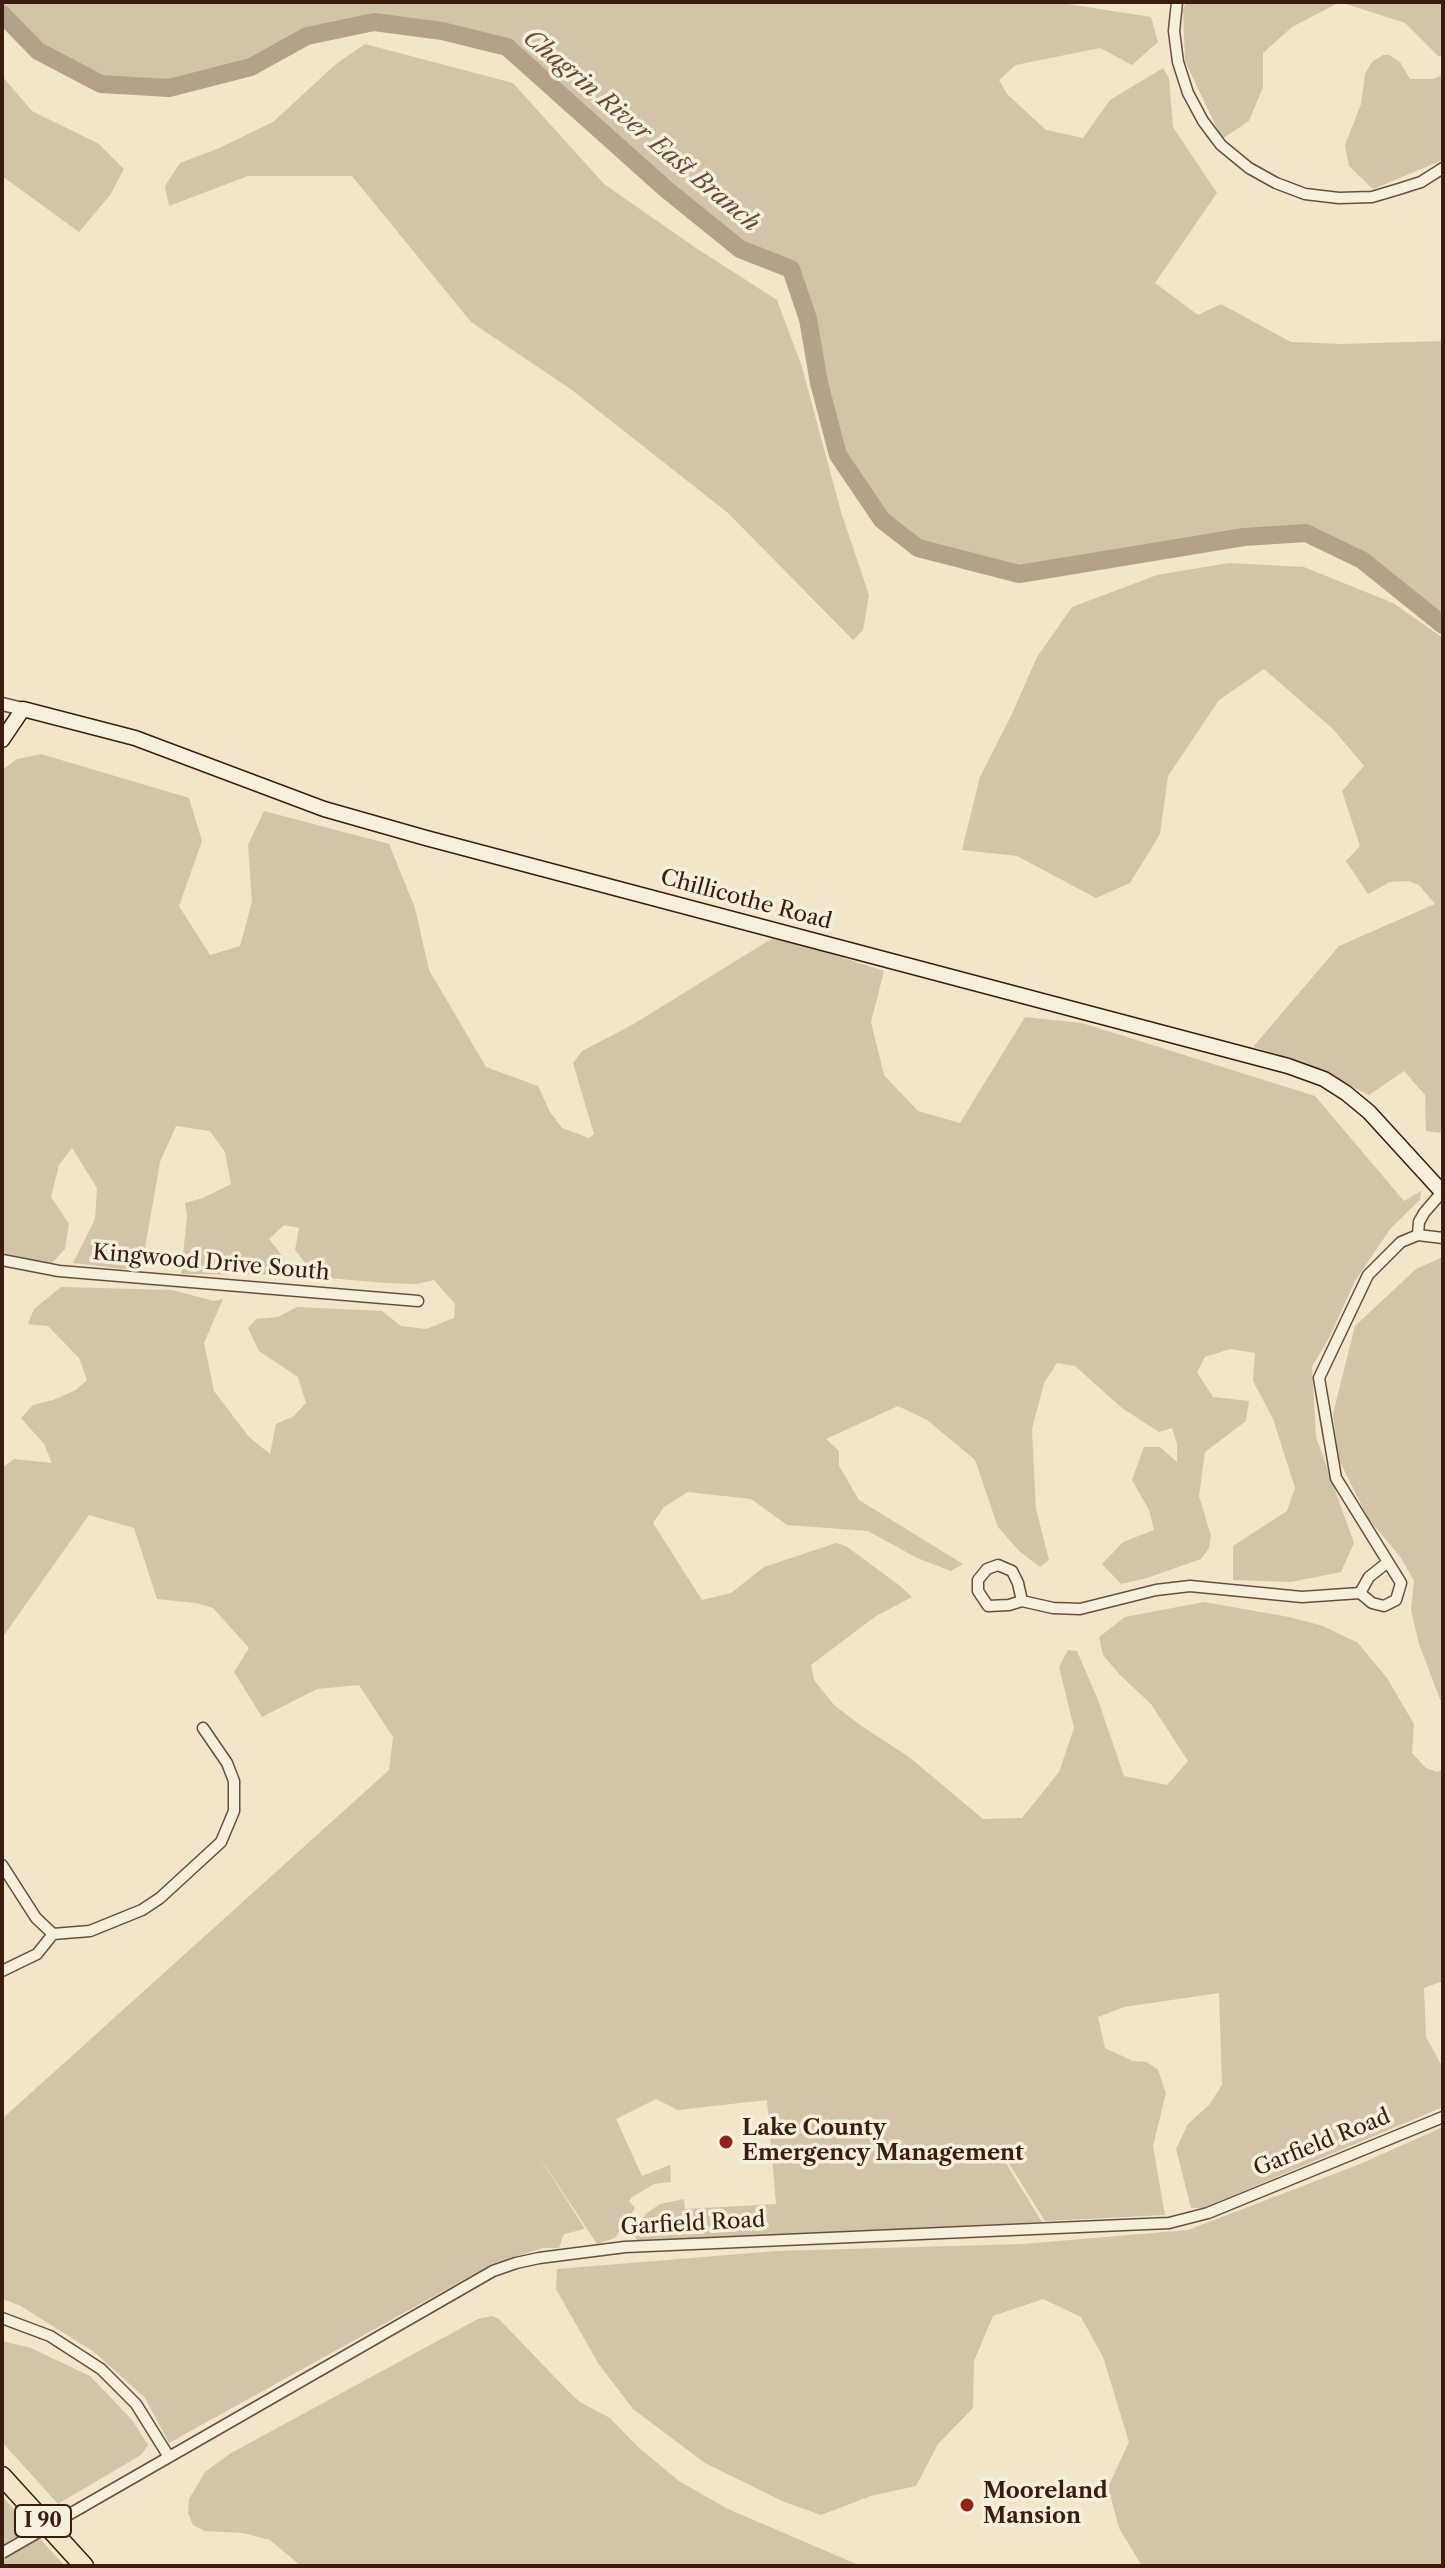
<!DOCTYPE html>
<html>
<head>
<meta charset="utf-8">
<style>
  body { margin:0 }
  #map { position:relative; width:1445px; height:2568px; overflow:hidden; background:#f1e6c9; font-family:"Libre Caslon Text",serif }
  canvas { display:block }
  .frame { position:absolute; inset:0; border:4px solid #3a1d0e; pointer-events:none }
</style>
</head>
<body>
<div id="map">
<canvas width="1445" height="2568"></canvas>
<div class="frame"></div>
</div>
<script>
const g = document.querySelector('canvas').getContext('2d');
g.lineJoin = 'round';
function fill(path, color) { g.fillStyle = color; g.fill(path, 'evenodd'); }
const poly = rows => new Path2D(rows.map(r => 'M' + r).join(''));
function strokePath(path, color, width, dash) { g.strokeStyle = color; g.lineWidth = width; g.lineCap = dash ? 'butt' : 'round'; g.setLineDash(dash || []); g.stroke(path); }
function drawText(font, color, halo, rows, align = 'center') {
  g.font = font + ' "Libre Caslon Text",serif'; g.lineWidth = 7; g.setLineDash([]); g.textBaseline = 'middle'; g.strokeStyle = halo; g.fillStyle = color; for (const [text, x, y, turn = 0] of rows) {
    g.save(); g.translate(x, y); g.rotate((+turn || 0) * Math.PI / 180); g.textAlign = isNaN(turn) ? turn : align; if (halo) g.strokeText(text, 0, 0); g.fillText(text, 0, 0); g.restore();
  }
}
fill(poly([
  [2,2,1055,2,1151,17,1158,42,1132,65,1100,48,1016,65,999,80,1007,94,1046,130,1083,138,1110,100,1163,68,1169,78,1173,127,1217,193,1155,283,1198,315,1221,304,1291,342,1342,344,1443,341,1443,620,1423,609,1362,560,1306,533,1244,537,1019,574,918,548,882,520,838,455,819,383,808,319,791,269,740,249,667,190,507,47,442,31,374,22,307,36,251,67,169,88,101,84,38,51,2,14],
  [1186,2,1443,2,1443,56,1438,56,1405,23,1340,2,1292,27,1263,53,1263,87,1249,121,1222,139,1185,61,1183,10],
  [365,44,513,83,604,184,696,248,777,300,802,367,841,512,869,595,863,630,853,640,728,513,572,390,471,322,352,176,248,176,169,206,165,186,180,163,217,149,273,122,336,64],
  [1383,55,1389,55,1400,62,1410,79,1433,79,1443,75,1443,160,1373,189,1349,166,1345,145,1361,104,1365,74,1372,62],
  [2,76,32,111,99,144,124,169,110,195,79,232,2,176],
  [1229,563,1304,567,1393,603,1443,638,1441,1133,1426,1131,1425,1095,1404,1071,1369,1095,1301,1062,1253,1047,1339,946,1435,904,1419,885,1408,881,1390,882,1368,894,1346,861,1360,846,1342,791,1364,766,1333,729,1264,669,1219,700,1168,776,1160,834,1130,883,1096,898,1017,856,962,850,980,777,1011,716,1037,657,1072,607,1157,575],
  [41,754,189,798,202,841,179,906,210,955,240,946,252,902,248,845,264,811,389,844,415,908,429,970,486,1067,538,1086,550,1112,562,1128,589,1138,594,1134,573,1063,582,1051,632,1025,776,936,884,971,871,1022,884,1075,918,1111,960,1123,1025,1017,1082,1023,1315,1096,1404,1201,1421,1191,1420,1200,1391,1228,1355,1281,1330,1336,1312,1367,1316,1437,1354,1543,1341,1572,1291,1582,1233,1580,1233,1546,1287,1511,1295,1488,1273,1419,1253,1381,1255,1353,1230,1349,1205,1357,1197,1372,1213,1397,1249,1401,1246,1421,1205,1452,1199,1496,1211,1536,1209,1548,1201,1559,1147,1578,1121,1584,1102,1564,1123,1542,1154,1530,1149,1510,1132,1480,1144,1447,1160,1447,1177,1462,1177,1444,1172,1428,1159,1432,1122,1408,1075,1366,1057,1363,1044,1383,1032,1429,1036,1509,1049,1560,1040,1567,1019,1551,998,1527,975,1460,927,1420,898,1406,826,1439,839,1451,839,1466,859,1500,963,1564,951,1571,917,1558,868,1531,787,1525,751,1499,688,1492,664,1507,653,1523,702,1600,731,1593,764,1567,836,1543,846,1546,899,1585,912,1597,876,1616,811,1665,814,1680,834,1705,860,1725,909,1757,983,1819,1022,1818,1059,1772,1074,1728,1059,1667,1068,1650,1077,1651,1098,1700,1124,1776,1167,1785,1188,1761,1151,1704,1120,1675,1103,1655,1099,1637,1125,1617,1204,1602,1289,1617,1323,1626,1358,1643,1387,1678,1414,1724,1412,1753,1426,1768,1437,1772,1443,1770,1443,1981,1424,1988,1426,2037,1443,2068,1443,2107,1203,2208,1191,2208,1176,2149,1188,2124,1209,2105,1222,2085,1219,1993,1124,2007,1098,2017,1105,2048,1133,2061,1147,2062,1158,2070,1166,2093,1153,2146,1165,2215,1045,2221,1003,2154,938,2145,1002,2157,1042,2222,638,2241,632,2234,636,2225,647,2213,660,2204,684,2199,685,2209,776,2204,767,2100,678,2110,656,2099,616,2119,642,2176,670,2165,671,2182,654,2184,632,2197,629,2201,635,2208,615,2238,597,2244,535,2150,585,2229,564,2234,559,2248,543,2248,492,2264,169,2443,145,2398,94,2352,19,2305,2,2299,2,2119,389,1770,393,1737,359,1685,317,1689,262,1717,234,1672,249,1648,213,1608,196,1603,157,1599,134,1528,89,1515,2,1638,2,1468,14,1459,52,1463,44,1444,21,1418,33,1405,53,1400,76,1390,87,1380,79,1358,48,1326,28,1324,34,1309,61,1287,172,1290,214,1301,223,1299,204,1343,214,1391,249,1437,270,1454,276,1424,294,1416,306,1403,298,1377,259,1351,248,1328,256,1319,278,1317,297,1307,382,1311,401,1326,426,1329,454,1318,455,1304,434,1280,417,1284,386,1283,316,1277,295,1250,299,1228,284,1225,269,1239,284,1258,283,1275,181,1274,187,1216,185,1203,203,1198,231,1184,225,1152,210,1131,176,1126,160,1162,141,1271,73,1263,95,1219,97,1188,72,1148,59,1165,51,1197,69,1224,65,1249,51,1264,2,1255,2,770,17,759],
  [1443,1257,1443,1707,1419,1644,1411,1610,1414,1581,1401,1558,1368,1518,1338,1458,1333,1414,1355,1326,1416,1269],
  [1443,2127,1443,2566,1142,2566,1119,2528,1108,2487,1129,2442,1103,2357,1081,2317,1043,2299,993,2316,974,2361,973,2408,938,2444,916,2486,871,2496,821,2515,782,2501,705,2463,633,2409,598,2363,556,2289,557,2269,776,2251,1023,2244,1188,2230,1360,2164],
  [492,2316,499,2319,571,2394,580,2402,610,2418,637,2446,679,2481,728,2509,861,2566,301,2566,270,2540,243,2533,205,2531,193,2525,188,2513,189,2499,205,2472,231,2453,478,2319],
  [2,2341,31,2348,90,2376,132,2420,148,2445,141,2455,58,2504,2,2442],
  [2,2496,31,2529,65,2566,2,2566]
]), '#d2c4a9');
strokePath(poly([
  [2,14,38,51,101,84,169,88,251,67,307,36,374,22,442,31,507,47,667,190,740,249,791,269,808,319,819,383,838,455,882,520,918,548,1019,574,1244,537,1306,533,1362,560,1443,625]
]), '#b3a289', 18);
const minor = poly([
  [1177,2,1174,31,1178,62,1188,93,1203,121,1221,145,1249,168,1276,183,1305,194,1339,198,1372,197,1399,189,1421,182,1443,168],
  [1418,1235,1419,1222,1424,1213,1442,1192],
  [2,1260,59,1271,418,1301],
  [1360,1593,1369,1577,1388,1562],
  [1022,1601,1018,1583,1012,1571,998,1565,987,1569,978,1580,978,1591,988,1606,1009,1605,1022,1601,1053,1608,1080,1609,1156,1590,1190,1586,1302,1597,1360,1593,1372,1603,1384,1606,1396,1600,1401,1583,1336,1478,1319,1378,1368,1275,1401,1242,1418,1235,1443,1238],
  [2,1865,36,1918,53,1934],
  [53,1934,90,1931,142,1910,160,1898,221,1842,234,1811,234,1781,227,1763,203,1728],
  [2,1971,37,1954,53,1934],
  [2,2318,50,2336,101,2369,136,2404,169,2457],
  [82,2507,493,2271,516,2263,539,2258,625,2247,1169,2223,1208,2213,1443,2117]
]);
const tertiary = poly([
  [2,704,23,709]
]);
const secondary = poly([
  [2,740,23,709,135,738,324,809,426,838,1288,1066,1324,1079,1346,1093,1369,1112,1443,1193]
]);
const motorway = poly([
  [2,2476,84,2566]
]);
strokePath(minor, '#684f3d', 13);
strokePath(tertiary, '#684f3d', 15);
strokePath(secondary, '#3a1d0e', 17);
strokePath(motorway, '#3a1d0e', 21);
strokePath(minor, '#f6efdc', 10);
strokePath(tertiary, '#f6efdc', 12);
strokePath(secondary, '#f6efdc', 14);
strokePath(motorway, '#f1e6c9', 18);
const minorBridge = poly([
  [2,2553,82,2507]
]);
strokePath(minorBridge, '#684f3d', 13, []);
strokePath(minorBridge, '#f6efdc', 10);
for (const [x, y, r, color] of [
  [726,2142,8,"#8f2418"],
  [967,2505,8,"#8f2418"]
]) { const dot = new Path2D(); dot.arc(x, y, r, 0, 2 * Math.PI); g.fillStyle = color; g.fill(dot); strokePath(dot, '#f6efdc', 3); }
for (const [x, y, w] of [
  [43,2521,56]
]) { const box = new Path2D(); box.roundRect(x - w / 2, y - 16, w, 32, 6); g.fillStyle = '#f6efdc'; g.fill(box); strokePath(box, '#3a1d0e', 2); }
drawText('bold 20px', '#3a1d0e', null, [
  ["I 90",43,2521]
]);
drawText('22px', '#3a1d0e', '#f6efdc', [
  ["Chillicothe Road",746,900,15],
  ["Kingwood Drive South",211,1263,5],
  ["Garfield Road",1322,2143,-22],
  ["Garfield Road",693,2224,-3]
]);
drawText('bold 22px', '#3a1d0e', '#f6efdc', [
  ["Lake County",742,2129],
  ["Emergency Management",742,2154],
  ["Mooreland",983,2492],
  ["Mansion",983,2517]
], 'left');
drawText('italic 24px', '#644c39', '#f6efdc', [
  ["Chagrin River East Branch",641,131,40]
]);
</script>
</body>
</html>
